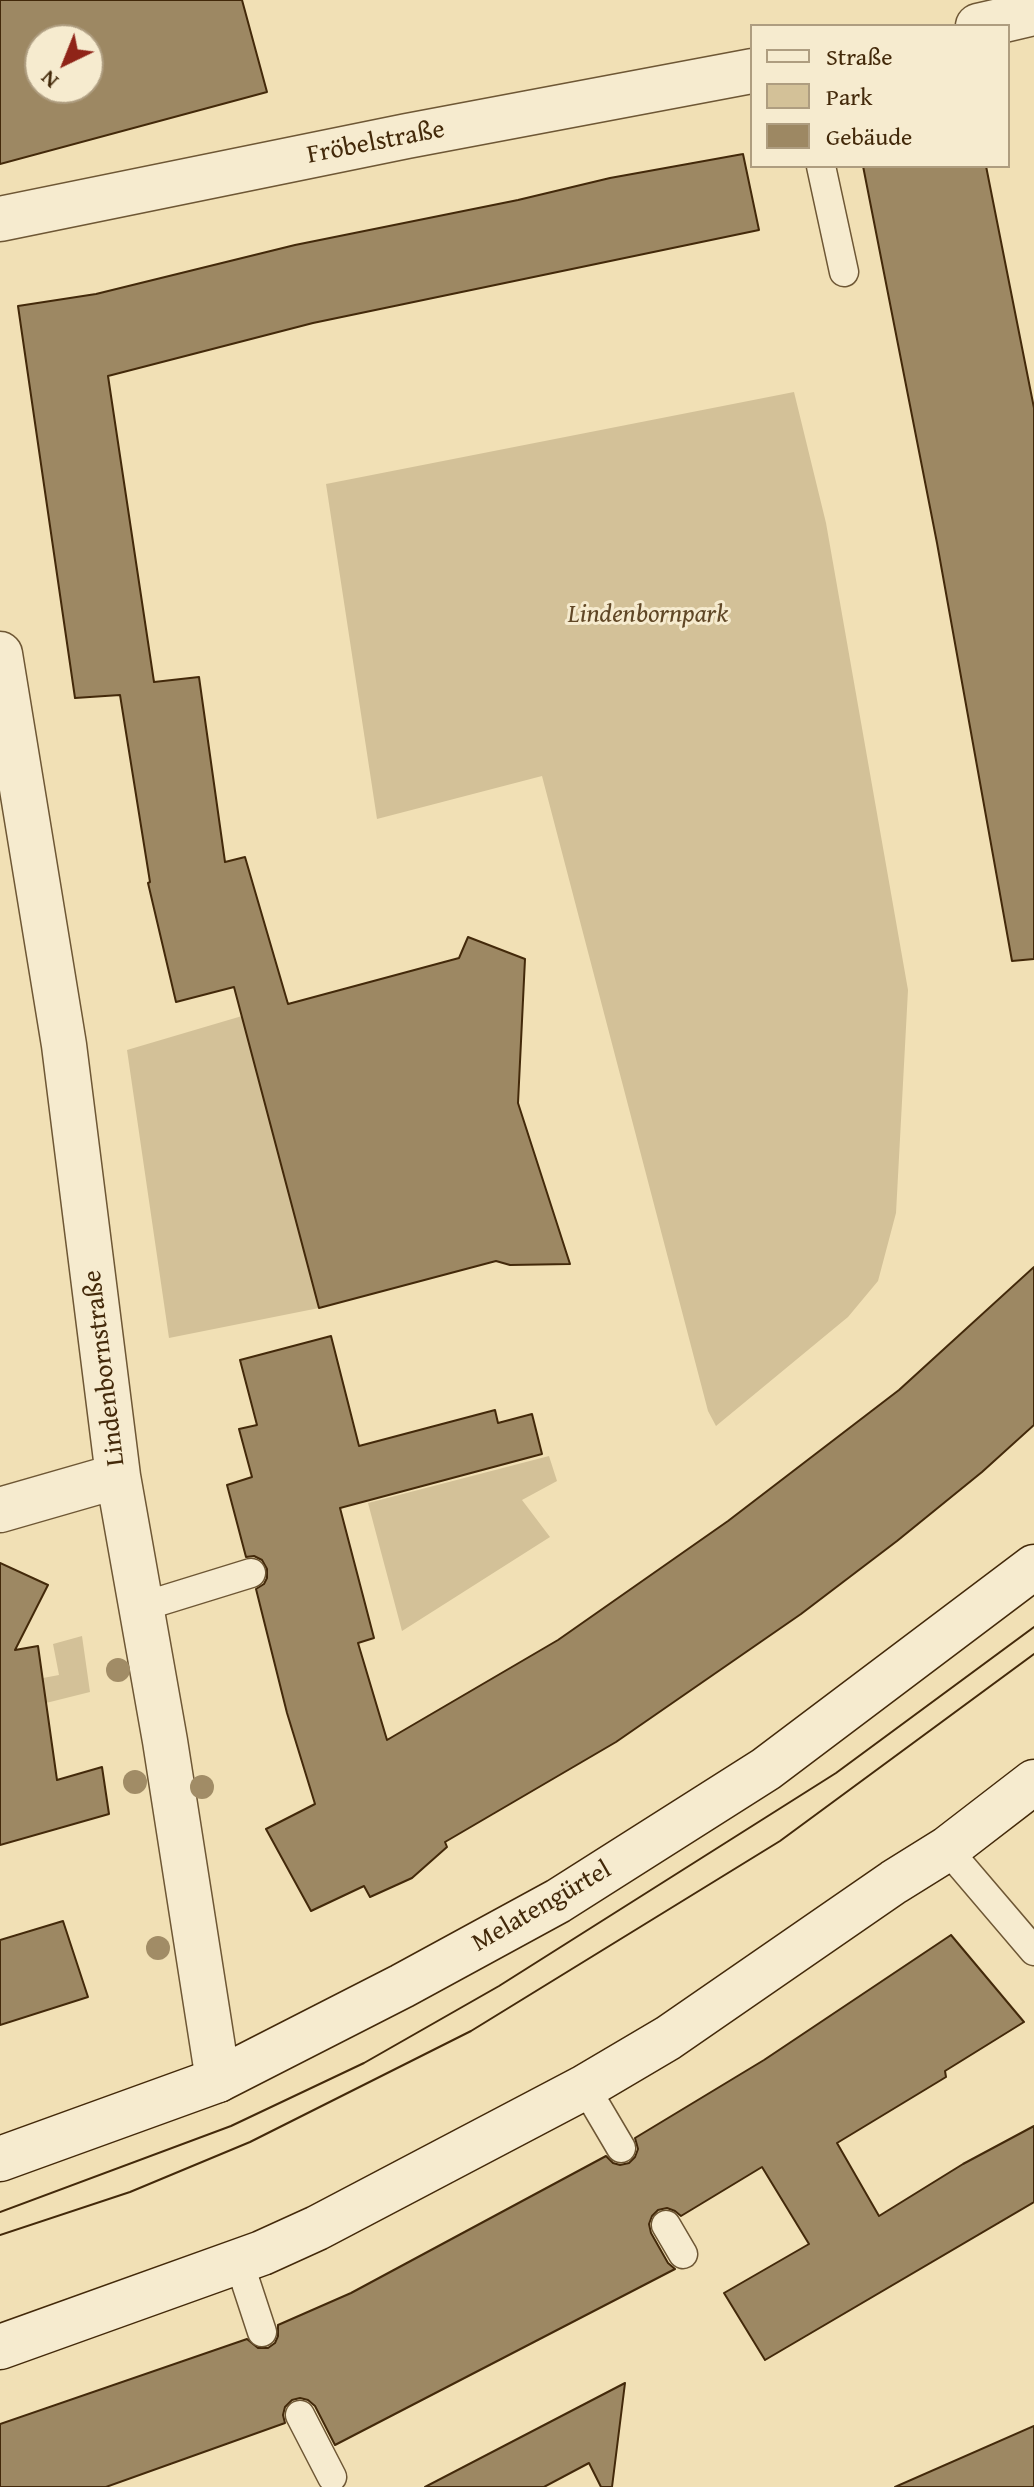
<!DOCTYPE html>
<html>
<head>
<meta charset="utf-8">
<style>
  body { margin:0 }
  #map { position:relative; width:1034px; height:2487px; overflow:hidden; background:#f1e0b5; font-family:"Gentium Book Plus",serif }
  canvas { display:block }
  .legend { position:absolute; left:750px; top:24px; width:260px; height:144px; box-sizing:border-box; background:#f6ebcf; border:2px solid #ae9d80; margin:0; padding:10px 14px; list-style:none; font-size:24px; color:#43290a }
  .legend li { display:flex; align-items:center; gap:16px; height:40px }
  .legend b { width:40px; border:2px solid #ae9d80 }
  .north { position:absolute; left:24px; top:24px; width:80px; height:80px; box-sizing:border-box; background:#f6ebcf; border:2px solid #ae9d80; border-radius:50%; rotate:223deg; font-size:22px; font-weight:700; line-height:32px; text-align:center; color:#43290a }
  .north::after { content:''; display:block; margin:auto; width:28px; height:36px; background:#8f2418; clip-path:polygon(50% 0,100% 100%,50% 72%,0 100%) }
</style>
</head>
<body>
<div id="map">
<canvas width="1034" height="2487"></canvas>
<ul class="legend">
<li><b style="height:10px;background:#f6ebcf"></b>Straße</li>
<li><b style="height:22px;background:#d3c198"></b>Park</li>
<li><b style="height:22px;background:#9d8863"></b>Gebäude</li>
</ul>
<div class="north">N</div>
</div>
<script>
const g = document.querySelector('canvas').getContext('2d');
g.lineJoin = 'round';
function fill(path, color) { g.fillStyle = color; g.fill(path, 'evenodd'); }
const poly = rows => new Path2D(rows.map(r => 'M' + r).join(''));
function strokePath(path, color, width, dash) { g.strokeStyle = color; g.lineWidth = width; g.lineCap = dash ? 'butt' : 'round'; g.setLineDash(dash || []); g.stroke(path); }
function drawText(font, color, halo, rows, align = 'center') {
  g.font = font + ' "Gentium Book Plus",serif'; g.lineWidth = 6; g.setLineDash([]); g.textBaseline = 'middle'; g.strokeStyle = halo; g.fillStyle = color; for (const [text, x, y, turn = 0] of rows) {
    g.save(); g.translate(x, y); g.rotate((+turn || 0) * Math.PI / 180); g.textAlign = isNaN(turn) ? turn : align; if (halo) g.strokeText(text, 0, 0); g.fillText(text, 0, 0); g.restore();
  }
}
fill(poly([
  [794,392,826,523,908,990,896,1213,878,1281,848,1317,716,1426,708,1411,542,776,377,819,326,484],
  [242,1016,319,1308,169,1338,127,1050],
  [549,1456,557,1481,522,1500,550,1537,402,1631,368,1503],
  [82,1636,90,1692,46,1703,43,1678,59,1675,53,1644]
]), '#d3c198');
const building = poly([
  [0,0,242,0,267,92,0,164,0,0],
  [40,40,88,40,88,88,40,88,40,40],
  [743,154,759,230,313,323,108,376,154,682,199,677,225,862,245,857,288,1004,459,958,468,937,525,959,518,1103,570,1264,510,1265,496,1261,319,1308,234,987,176,1002,148,883,150,882,120,695,75,698,18,306,96,294,295,245,518,200,610,178,743,154],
  [863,166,986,166,1034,408,1034,959,1012,961,937,543,863,166],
  [1034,1267,1034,1425,982,1472,897,1541,801,1614,616,1742,445,1842,447,1847,412,1878,370,1897,364,1886,311,1911,266,1829,315,1804,287,1713,256,1589,264,1584,267,1578,267,1569,262,1560,254,1556,246,1557,227,1485,252,1477,239,1429,257,1425,240,1360,331,1336,359,1446,495,1410,498,1423,532,1414,542,1454,340,1508,374,1638,358,1643,387,1740,558,1640,728,1521,899,1390,1034,1267],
  [0,1563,48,1585,15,1650,38,1646,57,1780,102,1767,109,1814,0,1845,0,1563],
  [63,1921,88,1997,0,2025,0,1940,63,1921],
  [951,1935,1024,2022,945,2071,946,2077,837,2143,879,2216,963,2164,1034,2126,1034,2202,765,2360,724,2293,809,2244,762,2167,681,2216,675,2211,667,2208,658,2210,652,2216,649,2224,651,2233,668,2263,675,2269,335,2445,315,2406,308,2400,300,2398,292,2400,285,2407,283,2415,285,2423,106,2487,0,2487,0,2424,247,2339,258,2348,268,2348,275,2343,278,2336,278,2325,351,2293,606,2156,613,2163,620,2165,629,2163,635,2157,638,2149,635,2138,764,2060,951,1935],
  [625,2383,612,2487,601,2487,589,2463,544,2487,425,2487,625,2383],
  [1034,2426,1034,2487,895,2487,1034,2426]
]);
fill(building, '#9d8863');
strokePath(building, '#43290a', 2);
const lane = poly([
  [821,166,844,272],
  [141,1607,251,1573],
  [947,1849,1034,1951],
  [585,2087,621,2148],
  [666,2225,683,2254],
  [239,2262,262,2332],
  [300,2415,332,2477]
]);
const street = poly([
  [978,26,1034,13],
  [0,219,407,136,752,71],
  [0,654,64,1045,118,1476,165,1741,218,2080],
  [0,1510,118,1476]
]);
const secondary = poly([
  [0,2159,218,2080,402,1986,558,1901,766,1769,1034,1567],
  [0,2347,262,2253,317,2228,585,2087,668,2038,894,1882,947,1849,1034,1782]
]);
strokePath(lane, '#6e5735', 31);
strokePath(street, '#6e5735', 47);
strokePath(secondary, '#43290a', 47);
strokePath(lane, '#f6ebcf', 28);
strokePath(street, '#f6ebcf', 44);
strokePath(secondary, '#f6ebcf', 44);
strokePath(poly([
  [0,2212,231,2126,364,2063,499,1986,836,1773,1034,1627],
  [0,2235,130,2192,250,2142,471,2031,780,1841,1034,1654]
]), '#43290a', 2);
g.fillStyle = '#a18c66';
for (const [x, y] of [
  [118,1670],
  [135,1782],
  [202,1787],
  [158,1948]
]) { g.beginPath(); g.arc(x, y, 12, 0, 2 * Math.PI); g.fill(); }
drawText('26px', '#43290a', '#f6ebcf', [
  ["Fröbelstraße",376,143,-11],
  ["Lindenbornstraße",105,1368,-97],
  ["Melatengürtel",542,1907,-30]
]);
drawText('italic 26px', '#604726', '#f6ebcf', [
  ["Lindenbornpark",648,615]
]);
</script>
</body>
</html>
